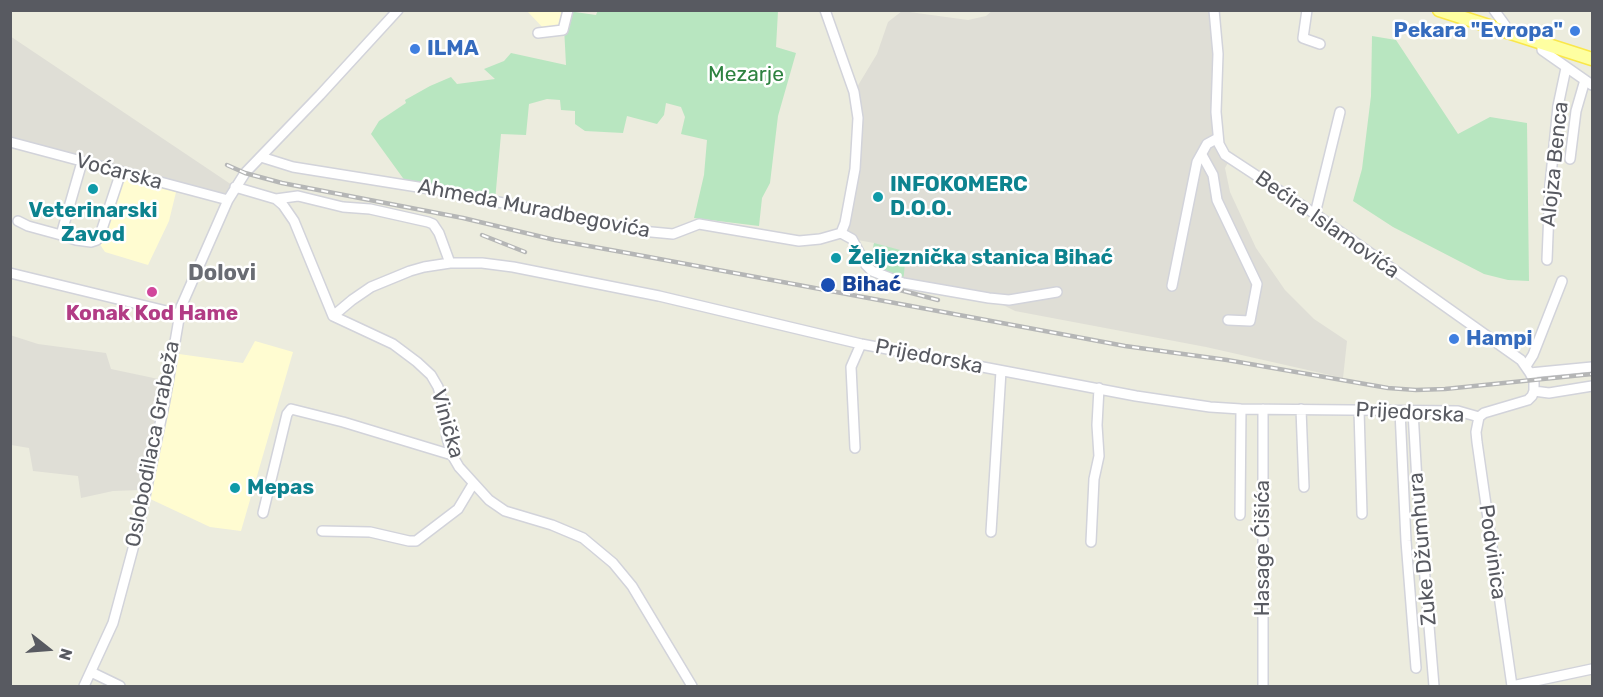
<!DOCTYPE html>
<html>
<head>
<meta charset="utf-8">
<style>
  body { margin:0 }
  #map { position:relative; width:1603px; height:697px; overflow:hidden; background:#ececde; font-family:Rubik,sans-serif }
  canvas { display:block }
  .frame { position:absolute; inset:0; border:12px solid #585a61; pointer-events:none }
  .north { position:absolute; left:18px; top:619px; width:60px; height:60px; -webkit-text-stroke:4px #fff; paint-order:stroke; rotate:107deg; font-size:16px; font-weight:700; line-height:24px; text-align:center; color:#585a61 }
  .north::after { content:''; display:block; margin:auto; width:21px; height:27px; background:#585a61; clip-path:polygon(50% 0,100% 100%,50% 72%,0 100%) }
</style>
</head>
<body>
<div id="map">
<canvas width="1603" height="697"></canvas>
<div class="frame"></div>
<div class="north">N</div>
</div>
<script>
const g = document.querySelector('canvas').getContext('2d');
g.lineJoin = 'round';
function fill(path, color) { g.fillStyle = color; g.fill(path, 'evenodd'); }
const poly = rows => new Path2D(rows.map(r => 'M' + r).join(''));
function strokePath(path, color, width, dash) { g.strokeStyle = color; g.lineWidth = width; g.lineCap = dash ? 'butt' : 'round'; g.setLineDash(dash || []); g.stroke(path); }
function drawText(font, color, halo, rows, align = 'center') {
  g.font = font + ' Rubik,sans-serif'; g.lineWidth = 5; g.setLineDash([]); g.textBaseline = 'middle'; g.strokeStyle = halo; g.fillStyle = color; for (const [text, x, y, turn = 0] of rows) {
    g.save(); g.translate(x, y); g.rotate((+turn || 0) * Math.PI / 180); g.textAlign = isNaN(turn) ? turn : align; if (halo) g.strokeText(text, 0, 0); g.fillText(text, 0, 0); g.restore();
  }
}
fill(poly([
  [527,11,568,11,564,27,548,33],
  [121,172,177,188,169,221,148,265,105,252,97,240],
  [255,341,293,352,241,531,210,527,146,497,172,353,243,363]
]), '#fffcd1');
fill(poly([
  [993,10,1214,11,1218,138,1230,159,1225,168,1230,192,1256,248,1285,290,1314,319,1347,341,1343,378,1206,347,1015,311,989,298,868,276,874,243,852,239,844,228,855,169,854,92,877,54,888,22,902,11,968,20,986,16],
  [10,36,235,187,228,200,11,142],
  [10,335,38,344,106,353,111,369,163,380,141,490,113,491,81,498,78,476,33,471,29,448,11,445]
]), '#dfded6');
fill(poly([
  [598,10,778,11,776,47,796,53,778,116,770,183,762,198,759,226,694,218,704,175,707,140,681,134,685,117,681,107,666,103,664,115,657,124,627,116,623,133,585,131,575,124,575,111,561,110,560,100,547,99,529,104,526,135,501,134,495,201,408,185,371,134,379,121,406,103,405,100,430,86,451,77,457,84,495,79,484,69,504,61,511,53,566,65,564,27,568,11,596,15],
  [1372,36,1396,40,1458,134,1490,117,1527,123,1529,281,1508,280,1484,274,1393,227,1353,201,1362,169,1371,96],
  [874,243,904,251,906,253,903,283,868,276]
]), '#b8e6c0');
const minor = poly([
  [825,10,854,92,858,118,855,169,845,223,841,233],
  [1214,10,1218,54,1216,112,1219,144,1225,155,1315,214,1521,360,1530,373,1534,381,1534,391],
  [1307,10,1303,38,1320,44],
  [1494,10,1505,25,1505,32],
  [538,33,563,30,568,10],
  [1542,43,1542,50,1592,85],
  [10,142,228,200],
  [1202,155,1213,175,1217,200,1257,284,1250,321,1228,320],
  [261,157,293,167,449,192,641,231,673,234,699,224,799,241,820,239,841,233],
  [1570,159,1576,111,1585,80],
  [82,162,61,235,76,240,91,242,97,240,100,235,121,172],
  [235,187,276,199,283,205,294,221,333,316,393,344,417,362,431,375,438,387,443,404,447,438,452,455,459,467,489,500,505,511,552,525,583,538,613,563,632,586,692,686],
  [276,199,298,196,343,207,370,209,428,222,433,224,439,233,450,263],
  [1315,214,1340,112],
  [18,221,28,226,61,235],
  [841,233,852,239,866,265,872,271,903,283,989,298,1009,300,1057,292],
  [1547,260,1550,185,1558,106,1566,68],
  [10,273,179,314],
  [1172,286,1197,162,1207,144,1218,138],
  [333,316,352,300,371,287,410,271,424,267,450,263,482,263,513,267,659,296,861,344,1136,396,1210,407,1241,409,1458,411,1479,417],
  [1526,366,1533,355,1562,281],
  [1530,373,1592,367],
  [1534,391,1549,393,1592,386],
  [1263,409,1263,686],
  [1301,409,1304,487],
  [1359,410,1362,514],
  [1400,411,1406,541,1416,668],
  [1413,411,1417,482,1434,686],
  [1479,417,1476,432,1477,442,1512,686],
  [1479,417,1484,413,1528,400,1532,396,1534,391],
  [855,448,851,367,861,344],
  [263,513,287,414,291,409,343,422,452,455],
  [1240,515,1241,409],
  [322,531,370,532,409,541,416,541,458,509,473,484],
  [991,532,1001,371],
  [1091,542,1094,479,1099,456,1097,425,1099,388],
  [91,672,120,686],
  [84,686,113,623,138,530,165,400,181,307,228,200,245,173,320,95,398,10],
  [1512,686,1592,669]
]);
const major = poly([
  [1439,10,1592,59]
]);
strokePath(minor, '#d2d3da', 12);
strokePath(major, '#fae74a', 15);
strokePath(minor, '#fff', 9);
strokePath(major, '#feffa1', 12);
const rail = poly([
  [227,165,245,173,282,183,463,218,555,240,622,252,1125,346,1227,360,1388,388,1416,390,1445,389,1592,374],
  [482,235,525,252],
  [877,284,938,300]
]);
strokePath(rail, '#b5b6b6', 4.5);
strokePath(rail, '#fff', 2, [7]);
for (const [x, y, r, color] of [
  [1575,31,6,"#3f7fe0"],
  [415,49,6,"#3f7fe0"],
  [93,189,6,"#0f9aa8"],
  [878,197,6,"#0f9aa8"],
  [836,258,6,"#0f9aa8"],
  [828,285,8,"#1a4fb4"],
  [152,292,6,"#d1479c"],
  [1454,339,6,"#3f7fe0"],
  [235,488,6,"#0f9aa8"]
]) { const dot = new Path2D(); dot.arc(x, y, r, 0, 2 * Math.PI); g.fillStyle = color; g.fill(dot); strokePath(dot, '#fff', 2); }
drawText('bold 21px', '#366cbe', '#fff', [
  ["Pekara \"Evropa\"",1563,31,"right"],
  ["ILMA",427,49],
  ["Hampi",1466,339]
], 'left');
drawText('21px', '#2e8240', '#fff', [
  ["Mezarje",746,75]
]);
drawText('21px', '#585a61', '#fff', [
  ["Alojza Benca",1555,164,-84],
  ["Voćarska",119,172,15],
  ["Ahmeda Muradbegovića",534,209,11],
  ["Bećira Islamovića",1327,225,35],
  ["Prijedorska",929,357,11],
  ["Prijedorska",1410,413,3],
  ["Vinička",447,424,74],
  ["Oslobodilaca Grabeža",153,444,-79],
  ["Hasage Ćišića",1263,548,-90],
  ["Zuke Džumhura",1423,549,-95],
  ["Podvinica",1492,552,82]
]);
drawText('bold 21px', '#0d838f', '#fff', [
  ["INFOKOMERC",890,185],
  ["D.O.O.",890,209],
  ["Veterinarski",93,211,"center"],
  ["Zavod",93,235,"center"],
  ["Željeznička stanica Bihać",848,258],
  ["Mepas",247,488]
], 'left');
drawText('bold 21px', '#164399', '#fff', [
  ["Bihać",842,285]
], 'left');
drawText('bold 21px', '#b23c85', '#fff', [
  ["Konak Kod Hame",152,314]
]);
drawText('bold 22px', '#696c73', '#fff', [
  ["Dolovi",222,274]
]);
</script>
</body>
</html>
